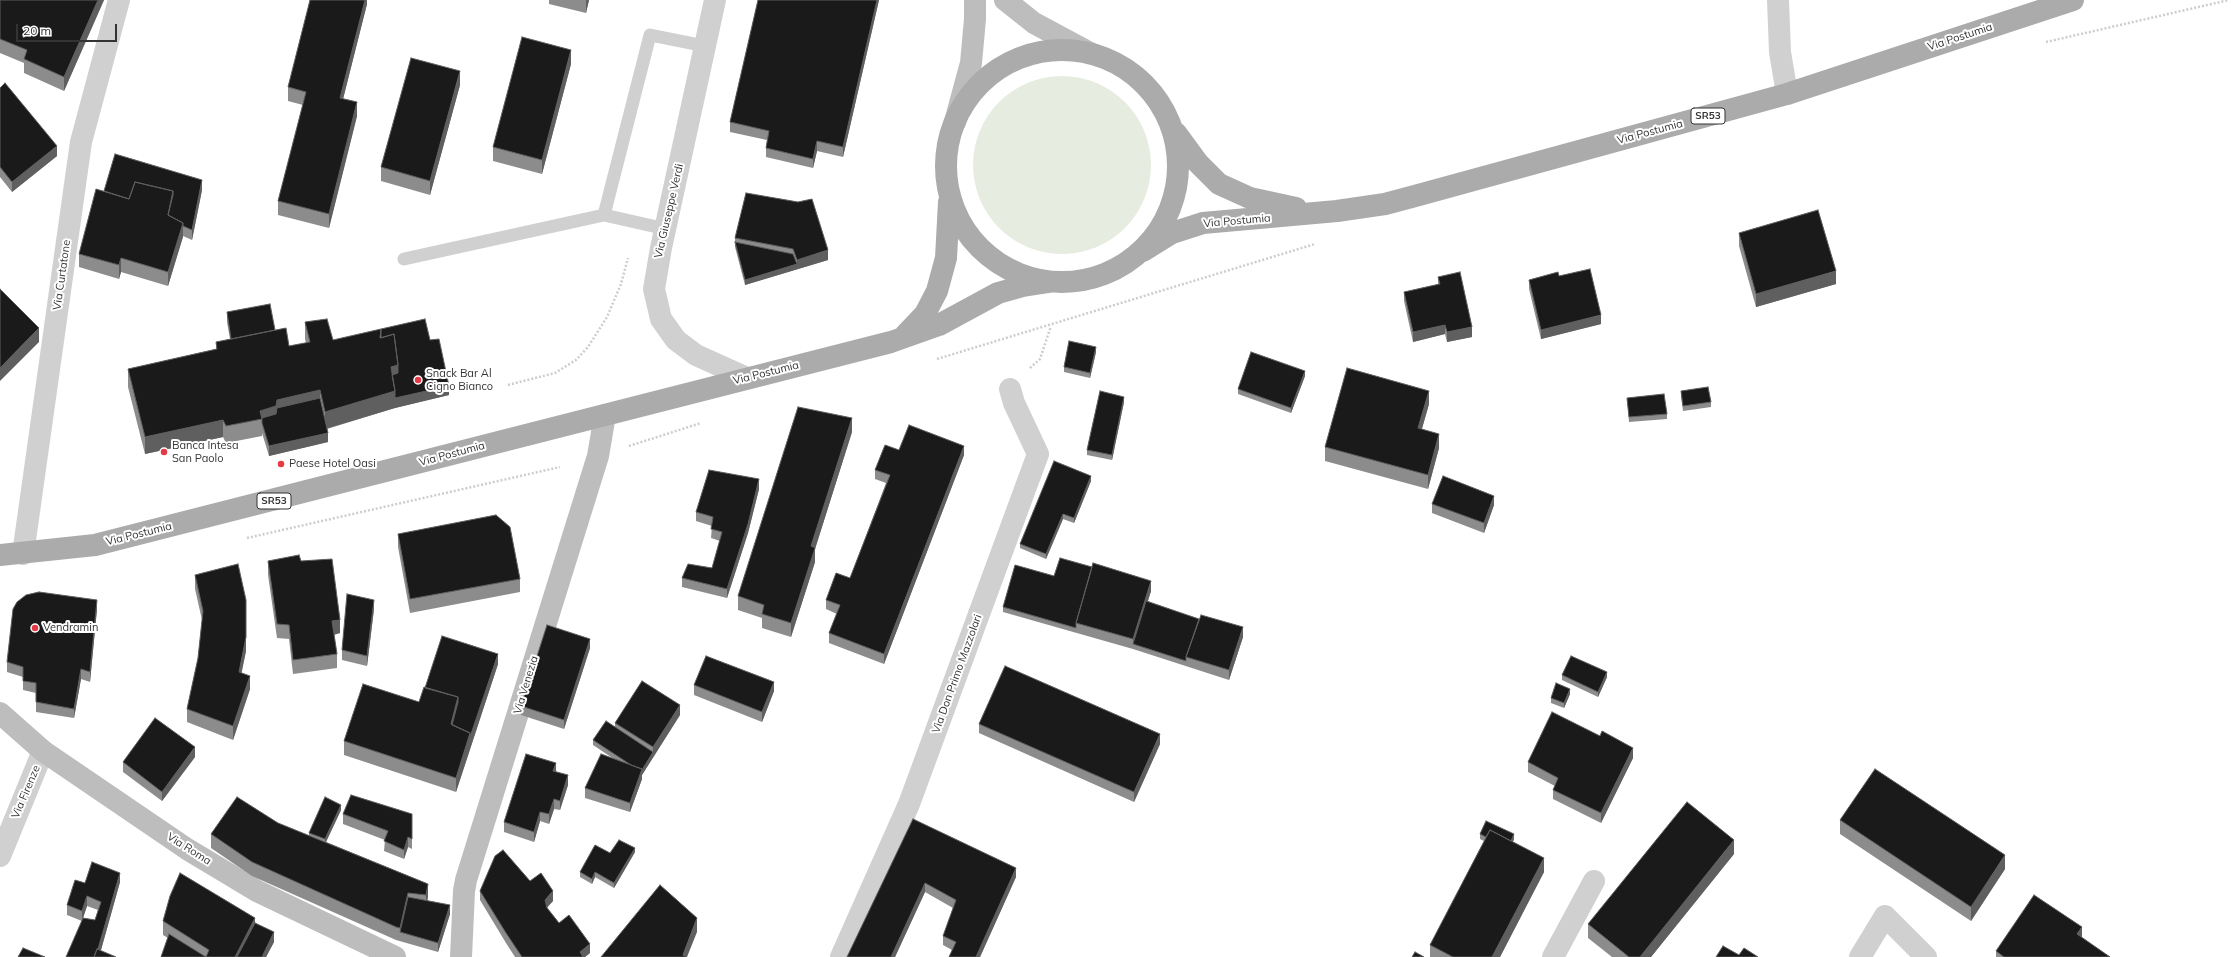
<!DOCTYPE html>
<html>
<head>
<meta charset="utf-8">
<style>
  body { margin:0 }
  #map { position:relative; width:2237px; height:957px; overflow:hidden; background:#fff; font-family:Mulish,sans-serif }
  canvas { display:block }
  .scale { position:absolute; left:16px; top:24px; width:101px; height:18px; box-sizing:border-box; border:2px solid #333; border-top:0; padding-left:5px; font-size:12px; line-height:14px; white-space:nowrap; color:#333; -webkit-text-stroke:3px #fff; paint-order:stroke }
</style>
</head>
<body>
<div id="map">
<canvas width="2237" height="957"></canvas>
<div class="scale">20 m</div>
</div>
<script>
const g = document.querySelector('canvas').getContext('2d');
g.lineJoin = 'round';
function fill(path, color) { g.fillStyle = color; g.fill(path, 'evenodd'); }
const poly = rows => new Path2D(rows.map(r => 'M' + r).join(''));
function strokePath(path, color, width, dash) { g.strokeStyle = color; g.lineWidth = width; g.lineCap = dash ? 'butt' : 'round'; g.setLineDash(dash || []); g.stroke(path); }
function drawText(font, color, halo, rows, align = 'center') {
  g.font = font + ' Mulish,sans-serif'; g.lineWidth = 4; g.setLineDash([]); g.textBaseline = 'middle'; g.strokeStyle = halo; g.fillStyle = color; for (const [text, x, y, turn = 0] of rows) {
    g.save(); g.translate(x, y); g.rotate((+turn || 0) * Math.PI / 180); g.textAlign = isNaN(turn) ? turn : align; if (halo) g.strokeText(text, 0, 0); g.fillText(text, 0, 0); g.restore();
  }
}
fill(poly([
  '973 165a89 89 0 1 1 178 0a89 89 0 1 1-178 0Z'
]), '#e6ecdf');
strokePath(poly([
  [2046,42,2229,0],
  [937,359,1315,244],
  [1030,368,1040,359,1051,326],
  [508,385,555,373,576,360,588,347,607,317,621,284,628,258],
  [629,446,701,423],
  [247,538,560,467]
]), '#cdcdcd', 2.5, [2, 2]);
strokePath(poly([
  [604,215,650,35,705,46],
  [404,259,604,215,666,229]
]), '#d0d0d0', 13);
strokePath(poly([
  [715,0,661,248,654,289,661,319,676,340,696,355,747,378],
  [1778,0,1780,52,1787,94],
  [23,554,81,142,119,0],
  [0,856,43,751],
  [841,957,909,804,1038,454,1014,403,1010,389],
  [1553,957,1594,881],
  [1860,957,1885,916,1926,957]
]), '#d0d0d0', 22);
strokePath(poly([
  [1005,0,1034,23,1090,53],
  [955,122,971,63,975,19,975,0],
  [0,713,43,751,187,849,257,891,395,957],
  [461,957,464,891,466,880,598,456,605,415]
]), '#bdbdbd', 22);
strokePath(poly([
  '946 166a116 116 0 1 1 232 0a116 116 0 1 1-232 0Z',
  [1176,133,1198,163,1219,184,1250,198,1296,208],
  [1143,251,1172,233,1203,223,1337,211,1385,204,1415,196,1787,94,2073,0],
  [905,335,925,314,937,291,946,258,949,202],
  [0,555,95,545,891,342,939,325,998,293,1023,286,1049,282]
]), '#ababab', 22);
fill(poly([
  [0,0,104,0,64,91,24,73,24,63,0,53],
  [367,0,367,4,343,99,357,116,329,228,278,215,278,201,303,105,288,101,288,87],
  [549,0,589,0,586,13,549,4],
  [758,0,879,0,843,157,817,151,813,168,766,157,766,148,767,140,730,132,730,122],
  [571,64,542,174,493,161,493,147],
  [460,85,430,195,381,181,381,167],
  [0,88,57,156,12,192,0,177],
  [202,190,192,240,183,236,168,286,121,272,119,279,79,267,79,254,104,191],
  [746,193,828,260,745,285,735,247,735,238],
  [1739,233,1836,284,1756,307,1739,246],
  [1559,276,1601,324,1541,339,1529,289,1529,280],
  [1438,277,1472,337,1447,342,1445,334,1413,342,1404,301,1404,292,1438,284],
  [227,312,275,330,289,346,306,343,305,339,305,322,333,340,430,340,449,395,395,408,327,429,328,442,269,456,262,433,262,436,226,443,223,437,145,454,128,387,128,369,216,349,216,342,230,339,227,322],
  [1096,352,1090,378,1064,372,1064,367],
  [1305,376,1291,413,1238,394,1238,389],
  [1681,391,1711,402,1711,407,1683,411,1681,396],
  [1627,398,1667,414,1667,419,1629,422],
  [1124,402,1112,460,1087,455,1087,450],
  [1429,404,1422,429,1439,448,1428,489,1325,461,1325,447],
  [852,432,815,549,815,562,791,637,762,628,762,618,738,610,738,596],
  [899,450,964,455,884,664,829,643,829,633,837,614,826,609,826,600,850,578,886,483,875,479,875,470],
  [1091,481,1074,523,1063,519,1046,559,1020,548,1020,544],
  [759,489,748,533,727,598,682,587,682,578,712,568,720,541,711,538,712,526,696,521,696,512],
  [1432,504,1494,505,1484,533,1432,513],
  [398,534,520,579,520,592,410,613,398,547],
  [268,561,301,561,340,633,334,635,337,654,337,668,293,674,289,639,277,638,268,575],
  [195,575,246,651,241,673,250,689,233,740,187,722,187,709,198,658,202,620,195,589],
  [1054,576,1151,591,1148,601,1243,637,1229,680,1133,649,1003,612,1003,607],
  [97,609,90,682,81,679,74,718,36,712,36,693,23,690,23,677,7,672,7,662],
  [374,609,367,666,342,660,342,650],
  [590,648,564,729,521,715,521,706],
  [498,664,456,792,344,755,344,741,419,702,425,688],
  [1562,675,1607,677,1598,697,1562,680],
  [694,685,774,691,762,722,694,695],
  [1570,694,1564,708,1551,703,1551,698],
  [680,715,642,775,642,779,630,812,585,798,585,788,614,759,593,745,593,740,615,727,615,723],
  [979,724,1160,744,1134,802,979,733],
  [1600,736,1633,758,1601,823,1553,799,1553,790,1555,786,1528,772,1528,762],
  [195,757,162,801,123,772,123,762],
  [556,771,568,785,560,810,554,809,549,824,540,821,534,842,504,832,504,822],
  [341,810,326,842,428,884,427,900,450,914,438,952,396,940,252,876,211,848,211,834,278,823,309,836,309,833],
  [343,814,412,814,412,849,408,847,404,859,384,851,385,840,343,824],
  [913,819,1016,877,980,957,949,957,952,950,943,945,943,936,953,908,925,892,895,957,847,957],
  [1840,820,2005,869,1971,921,1840,834],
  [1480,834,1514,839,1513,842,1544,872,1500,957,1430,957,1430,945,1484,841,1480,839],
  [635,852,614,888,595,877,592,884,580,877,580,872,610,853],
  [1734,854,1651,957,1612,957,1588,938,1588,924],
  [530,881,553,901,547,907,559,923,590,953,585,957,515,957,506,943,480,900,480,891],
  [120,882,101,950,66,957,95,920,98,910,87,906,82,921,67,915,67,905,85,883],
  [163,921,255,923,274,942,266,957,161,957,168,938,163,935],
  [2082,938,2110,957,1996,957,1996,951]
]), '#8c8c8c');
fill(poly([
  [98,0,104,0,64,91,64,77],
  [365,0,367,0,367,4,340,111,340,98],
  [586,0,589,0,586,13],
  [877,0,879,0,843,157,843,147],
  [571,50,571,64,542,174,542,160],
  [460,71,460,85,430,195,430,181],
  [357,102,357,116,329,228,329,214],
  [817,141,817,151,813,168,813,159],
  [57,146,57,156,12,192,12,182],
  [202,180,202,190,192,240,192,230],
  [173,191,173,205,170,220,168,215],
  [183,223,183,237,168,286,168,272],
  [828,250,828,260,745,285,745,280,797,264,797,260],
  [121,258,121,272,119,279,119,265],
  [1836,271,1836,284,1756,307,1756,294],
  [1601,315,1601,324,1541,339,1541,330],
  [1445,325,1445,334,1413,342,1413,332],
  [1472,327,1472,337,1447,342,1447,332],
  [39,328,39,342,0,381,0,368],
  [1096,347,1096,352,1090,378,1090,373],
  [398,365,398,383,392,384,391,367],
  [1305,371,1305,376,1291,413,1291,408],
  [449,386,449,395,395,408,325,429,325,412,395,391],
  [320,390,320,407,262,419,260,411,277,400],
  [1429,391,1429,404,1418,442,1418,428],
  [1124,397,1124,402,1112,460,1112,455],
  [852,418,852,432,815,549,815,562,791,637,791,623,811,546],
  [223,420,223,437,145,454,145,437],
  [328,433,328,442,269,456,269,446],
  [1439,434,1439,448,1428,489,1428,475],
  [964,446,964,455,884,664,884,654],
  [1091,476,1091,481,1074,523,1074,518],
  [759,479,759,489,748,533,727,598,727,589],
  [1494,496,1494,505,1484,533,1484,523],
  [1063,514,1063,519,1046,559,1046,554],
  [1151,581,1151,591,1134,644,1133,644,1133,639],
  [97,600,97,609,90,682,90,672],
  [374,600,374,609,367,666,367,656],
  [246,614,246,651,239,686,239,672],
  [340,620,340,633,332,635,332,621],
  [1243,627,1243,637,1229,680,1229,670],
  [590,639,590,648,564,729,564,720],
  [498,654,498,664,456,792,456,778,470,733],
  [81,669,81,679,74,718,74,709],
  [1607,672,1607,677,1598,697,1598,692],
  [250,676,250,689,233,740,233,726],
  [774,682,774,691,762,722,762,712],
  [1570,689,1570,694,1564,708,1564,703],
  [458,697,458,711,453,730,451,724],
  [680,705,680,715,642,775,642,779,630,812,630,803,642,769,653,752,653,747],
  [1160,734,1160,744,1134,802,1134,792],
  [195,747,195,757,162,801,162,792],
  [1633,748,1633,758,1601,823,1601,813],
  [556,763,556,773,553,771],
  [568,775,568,785,560,810,560,801],
  [554,799,554,809,549,824,549,814],
  [341,805,341,810,325,844,325,839],
  [540,812,540,821,534,842,534,832],
  [1514,834,1514,839,1508,853,1508,848],
  [408,837,408,847,404,859,404,850],
  [1734,840,1734,854,1651,957,1640,957],
  [635,848,635,852,614,888,614,883],
  [2005,855,2005,869,1971,921,1971,907],
  [1544,858,1544,872,1500,957,1492,957],
  [1016,868,1016,877,980,957,976,957],
  [595,872,595,877,592,884,592,879],
  [120,873,120,882,99,957,96,957],
  [925,883,925,892,895,957,891,957],
  [428,884,428,897,426,909,426,895],
  [553,891,553,901,545,910,545,900],
  [408,893,408,907,400,932,400,941,400,928],
  [87,896,87,906,82,921,82,911],
  [450,905,450,914,438,952,438,943],
  [255,918,255,932,242,957,235,957],
  [697,918,697,932,687,957,683,955],
  [2082,927,2082,941,2077,934],
  [274,932,274,942,266,957,262,957],
  [590,944,590,953,585,957,580,957,580,952]
]), '#5f5f5f');
const building = poly([
  [0,0,98,0,64,77,24,59,27,50,0,39,0,0],
  [310,0,365,0,340,98,357,102,329,214,278,201,306,92,288,87,310,0],
  [758,0,877,0,843,147,817,141,813,159,766,148,769,131,730,122,758,0],
  [522,37,571,50,542,160,493,147,522,37],
  [411,58,460,71,430,181,381,167,411,58],
  [5,83,57,146,12,182,0,167,0,88,5,83],
  [115,154,202,180,192,230,183,226,183,223,168,215,173,195,173,191,135,182,129,199,104,191,115,154],
  [135,182,173,191,168,215,183,223,168,272,121,258,119,265,79,254,96,189,129,199,135,182],
  [746,193,798,202,812,199,828,250,797,260,793,249,735,238,746,193],
  [1818,210,1836,271,1756,294,1739,233,1818,210],
  [735,242,793,254,797,264,745,280,735,242],
  [1590,269,1601,315,1541,330,1529,280,1558,272,1559,276,1590,269],
  [1460,272,1472,327,1447,332,1445,325,1413,332,1404,292,1440,284,1438,277,1460,272],
  [0,289,39,328,0,368,0,289],
  [270,304,275,330,231,339,227,312,270,304],
  [327,319,333,340,381,329,380,338,394,334,398,365,391,367,395,391,325,412,320,390,277,400,276,406,260,411,262,419,226,426,223,420,145,437,128,369,217,349,216,342,286,328,289,346,310,342,305,322,327,319],
  [425,319,430,340,439,339,449,386,395,398,395,391,392,375,398,373,398,365,394,334,381,338,381,329,425,319],
  [1069,341,1096,347,1090,373,1064,367,1069,341],
  [1251,352,1305,371,1291,408,1238,389,1251,352],
  [1347,368,1429,391,1418,428,1439,434,1428,475,1325,447,1347,368],
  [1708,387,1711,402,1683,406,1681,391,1708,387],
  [1100,391,1124,397,1112,455,1087,450,1100,391],
  [1664,394,1667,414,1629,417,1627,398,1664,394],
  [320,398,328,433,269,446,262,423,262,418,276,414,277,408,320,398],
  [798,407,852,418,811,546,815,548,791,623,762,614,764,605,738,596,798,407],
  [909,425,964,446,884,654,829,633,840,605,826,600,836,573,850,578,890,475,875,470,885,445,899,450,909,425],
  [1054,461,1091,476,1074,518,1063,514,1046,554,1020,544,1054,461],
  [709,470,759,479,748,524,727,589,682,578,688,564,712,568,722,532,711,529,713,517,696,512,709,470],
  [1443,476,1494,496,1484,523,1432,504,1443,476],
  [496,515,510,527,520,579,410,599,398,534,496,515],
  [299,555,301,561,332,559,340,620,332,621,337,654,293,660,289,625,277,624,268,561,299,555],
  [1060,558,1092,567,1076,623,1076,628,1003,607,1015,565,1054,576,1060,558],
  [1093,563,1151,581,1133,639,1076,623,1093,563],
  [238,564,246,600,246,637,239,672,250,676,233,726,187,709,198,658,203,611,195,575,238,564],
  [39,592,97,600,90,672,81,669,74,709,36,702,36,683,23,681,23,667,7,662,13,609,17,602,26,595,39,592],
  [347,594,374,600,367,656,342,650,347,594],
  [1146,601,1199,619,1186,657,1186,661,1133,644,1146,601],
  [1201,615,1243,627,1229,670,1186,657,1201,615],
  [547,625,590,639,564,720,521,706,547,625],
  [442,636,498,654,470,737,470,733,452,725,458,702,458,697,425,688,442,636],
  [706,656,774,682,762,712,694,685,706,656],
  [1571,656,1607,672,1598,692,1562,675,1571,656],
  [1005,666,1160,734,1134,792,979,724,1005,666],
  [642,681,680,705,653,747,615,723,642,681],
  [1556,683,1570,689,1564,703,1551,698,1556,683],
  [363,684,419,702,424,687,458,697,451,724,470,733,456,778,344,741,363,684],
  [1552,712,1600,736,1602,731,1633,748,1601,813,1553,790,1558,778,1528,762,1552,712],
  [155,718,195,747,162,792,123,762,155,718],
  [606,721,653,752,642,770,642,769,631,765,593,740,606,721],
  [526,754,556,763,553,771,568,775,560,801,554,799,549,814,540,812,534,832,504,822,526,754],
  [601,754,642,769,630,803,585,788,601,754],
  [1875,769,2005,855,1971,907,1840,820,1875,769],
  [351,795,412,814,412,839,408,837,404,850,384,841,388,831,343,814,351,795],
  [237,797,278,823,428,884,426,895,408,893,400,928,396,927,252,862,211,834,237,797],
  [325,797,341,805,325,839,309,833,325,797],
  [1687,802,1734,840,1640,957,1629,957,1588,924,1687,802],
  [913,819,1016,868,976,957,949,957,956,942,943,936,956,900,925,883,891,957,847,957,913,819],
  [1486,821,1514,834,1511,841,1490,830,1486,837,1480,834,1486,821],
  [1490,830,1544,858,1492,957,1453,957,1430,945,1490,830],
  [619,840,635,848,614,883,595,872,592,879,580,872,595,845,610,853,619,840],
  [503,850,530,881,541,873,553,891,545,900,547,908,559,923,569,915,590,944,580,952,583,957,522,957,506,933,480,891,495,856,503,850],
  [92,862,120,873,98,949,97,949,94,957,66,957,83,918,95,920,101,902,87,896,82,911,67,905,75,880,85,883,92,862],
  [180,873,255,918,235,957,206,957,209,950,163,921,170,896,180,873],
  [660,885,697,918,683,955,687,957,601,957,660,885],
  [2034,895,2082,927,2077,934,2110,957,2004,957,1996,951,2034,895],
  [408,897,450,905,438,943,400,932,408,897],
  [255,923,274,932,262,957,237,957,255,923],
  [169,934,206,957,161,957,169,934],
  [1723,946,1739,955,1744,948,1758,957,1716,957,1723,946],
  [23,948,45,957,18,957,23,948],
  [97,949,116,957,94,957,97,949],
  [1415,952,1424,957,1412,957,1415,952]
]);
fill(building, '#1a1a1a');
strokePath(building, '#5f5f5f', 1);
for (const [x, y, r, color] of [
  [418,380,4,"#e63946"],
  [164,452,4,"#e63946"],
  [281,464,4,"#e63946"],
  [35,628,4,"#e63946"]
]) { const dot = new Path2D(); dot.arc(x, y, r, 0, 2 * Math.PI); g.fillStyle = color; g.fill(dot); strokePath(dot, '#fff', 1.5); }
for (const [x, y, w] of [
  [1708,116,34],
  [274,501,34]
]) { const box = new Path2D(); box.roundRect(x - w / 2, y - 8, w, 16, 3); g.fillStyle = '#fff'; g.fill(box); strokePath(box, '#333', 1); }
drawText('bold 10px', '#333', null, [
  ["SR53",1708,116],
  ["SR53",274,501]
]);
drawText('11px', '#333', '#fff', [
  ["Via Postumia",1960,37,-18],
  ["Via Postumia",1650,132,-15],
  ["Via Giuseppe Verdi",669,211,-77],
  ["Via Postumia",1237,221,-5],
  ["Via Curtatone",62,275,-82],
  ["Via Postumia",766,373,-14],
  ["Via Postumia",452,454,-15],
  ["Via Postumia",139,534,-14],
  ["Via Don Primo Mazzolari",957,674,-70],
  ["Via Venezia",526,685,-73],
  ["Via Firenze",26,792,-67],
  ["Via Roma",189,849,32]
]);
drawText('11px', '#333', '#fff', [
  ["Snack Bar Al",426,374],
  ["Cigno Bianco",426,387],
  ["Banca Intesa",172,446],
  ["San Paolo",172,459],
  ["Paese Hotel Oasi",289,464],
  ["Vendramin",43,628]
], 'left');
</script>
</body>
</html>
